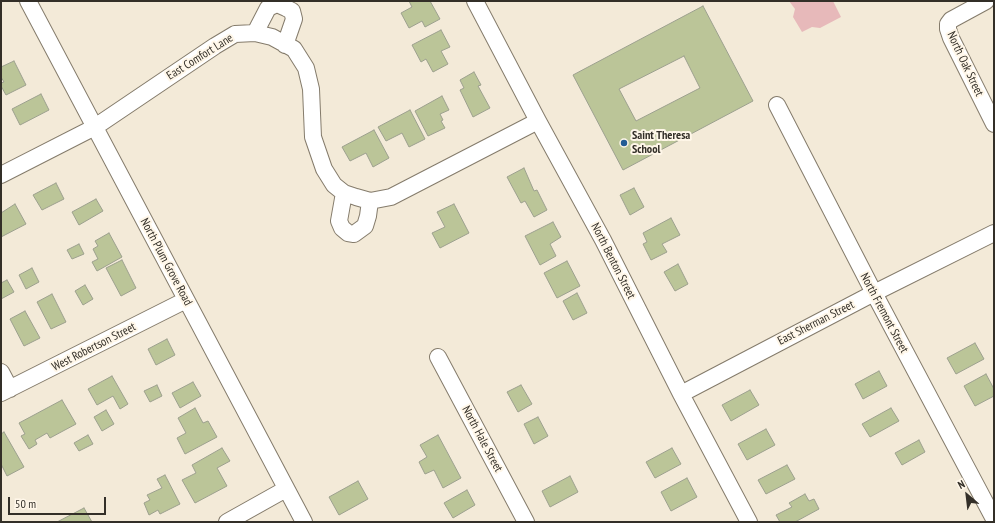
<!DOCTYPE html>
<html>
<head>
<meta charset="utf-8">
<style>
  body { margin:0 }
  #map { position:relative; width:995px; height:523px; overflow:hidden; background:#f3ead8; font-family:"PT Sans Narrow",sans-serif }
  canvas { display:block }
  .frame { position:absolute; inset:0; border:2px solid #332f28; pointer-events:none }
  .north { position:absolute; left:947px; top:475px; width:40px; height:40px; -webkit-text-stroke:3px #fff7e9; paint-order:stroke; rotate:332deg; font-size:11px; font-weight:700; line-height:16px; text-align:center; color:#332f28 }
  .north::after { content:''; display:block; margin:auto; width:14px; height:18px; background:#332f28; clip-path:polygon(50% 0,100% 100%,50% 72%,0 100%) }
  .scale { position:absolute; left:8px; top:497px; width:98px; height:18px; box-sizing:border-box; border:2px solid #332f28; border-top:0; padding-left:5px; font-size:12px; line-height:14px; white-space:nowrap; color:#332f28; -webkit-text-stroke:3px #fff7e9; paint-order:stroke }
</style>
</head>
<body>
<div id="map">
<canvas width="995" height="523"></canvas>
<div class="frame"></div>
<div class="north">N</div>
<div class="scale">50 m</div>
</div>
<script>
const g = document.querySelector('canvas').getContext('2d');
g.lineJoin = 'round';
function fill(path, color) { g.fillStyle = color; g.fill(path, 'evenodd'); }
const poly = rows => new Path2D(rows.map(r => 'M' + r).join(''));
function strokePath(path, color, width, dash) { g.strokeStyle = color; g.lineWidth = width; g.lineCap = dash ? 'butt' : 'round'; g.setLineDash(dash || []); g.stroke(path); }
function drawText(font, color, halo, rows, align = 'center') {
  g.font = font + ' "PT Sans Narrow",sans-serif'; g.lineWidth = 4; g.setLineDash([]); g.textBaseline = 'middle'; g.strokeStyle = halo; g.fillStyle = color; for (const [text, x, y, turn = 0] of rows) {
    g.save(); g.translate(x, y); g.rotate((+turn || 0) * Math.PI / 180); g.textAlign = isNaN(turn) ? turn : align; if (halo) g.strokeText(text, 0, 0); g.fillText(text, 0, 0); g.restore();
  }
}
fill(poly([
  [789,1,833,1,841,17,820,28,812,27,802,32,793,17,795,9]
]), '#e7b9ba');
const building = poly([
  [409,1,430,1,440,19,425,27,422,21,409,28,401,13,412,7,409,1],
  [703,6,753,101,623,170,573,75,703,6],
  [684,56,700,88,636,121,619,89,684,56],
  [441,30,450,47,441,51,448,64,433,72,426,59,421,62,412,45,441,30],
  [14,61,26,85,6,95,1,86,1,83,4,82,1,77,1,67,14,61],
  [474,72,481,85,478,86,490,108,473,117,460,90,464,88,460,80,474,72],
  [41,94,49,110,20,125,12,109,41,94],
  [442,96,449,110,440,114,443,120,441,121,445,128,428,136,415,111,442,96],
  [410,110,425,139,409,147,402,133,386,141,378,127,410,110],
  [374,130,389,158,373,167,366,153,350,161,342,147,374,130],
  [524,168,534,191,537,190,547,210,534,217,525,201,521,203,507,177,524,168],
  [56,183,64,199,42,210,33,195,56,183],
  [634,188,644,207,630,215,620,195,634,188],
  [96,199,103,211,79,225,72,212,96,199],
  [15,204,26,224,1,237,1,213,15,204],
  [454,204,469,233,440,248,432,233,445,227,437,212,454,204],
  [671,218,680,235,662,244,667,252,651,260,643,244,647,242,643,233,671,218],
  [553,222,561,237,550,244,556,256,540,265,525,236,553,222],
  [109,233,122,257,97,271,92,262,98,259,93,249,98,246,95,241,109,233],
  [79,244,84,254,72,259,67,250,79,244],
  [122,260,136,288,121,296,106,268,122,260],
  [567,261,580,286,557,298,544,273,567,261],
  [678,264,688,284,675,291,664,272,678,264],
  [32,268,39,282,26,289,19,275,32,268],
  [7,280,14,292,1,299,1,283,7,280],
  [85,285,93,299,83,305,75,291,85,285],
  [577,293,587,313,573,320,563,301,577,293],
  [52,294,66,322,51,329,37,302,52,294],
  [25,311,40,338,24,346,10,319,25,311],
  [167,339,175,355,156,365,148,349,167,339],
  [975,343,984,359,956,374,947,358,975,343],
  [879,371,887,386,863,399,855,384,879,371],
  [986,374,994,389,994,396,975,406,964,386,986,374],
  [112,376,128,404,120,409,113,396,97,405,88,389,112,376],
  [193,382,201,396,180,408,172,393,193,382],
  [157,385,162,396,150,402,144,391,157,385],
  [521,385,532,404,518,412,507,392,521,385],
  [750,390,759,405,731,421,722,405,750,390],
  [62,400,76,424,50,438,47,433,35,440,37,444,29,449,21,436,25,434,19,423,62,400],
  [195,408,203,423,208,421,217,437,185,454,177,438,186,433,178,418,195,408],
  [891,408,899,421,870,437,862,424,891,408],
  [106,410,114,424,102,431,94,417,106,410],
  [538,417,548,436,534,444,524,424,538,417],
  [766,429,775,445,747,460,738,444,766,429],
  [4,432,24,467,7,476,1,464,1,434,4,432],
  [88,435,93,444,79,451,74,443,88,435],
  [438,435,461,478,443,488,434,470,425,474,419,462,427,457,420,445,438,435],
  [919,440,925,452,902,465,895,453,919,440],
  [222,448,230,461,217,468,227,486,195,503,182,480,196,473,192,465,222,448],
  [672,448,681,464,655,478,646,462,672,448],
  [787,465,795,479,766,494,758,480,787,465],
  [165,475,180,504,160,514,158,510,149,515,144,503,150,500,147,495,162,488,157,479,165,475],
  [570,476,578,492,550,507,542,491,570,476],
  [687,478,697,497,671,511,661,492,687,478],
  [358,481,368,499,339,515,329,497,358,481],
  [467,490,475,505,453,518,444,503,467,490],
  [805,494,809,501,814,499,819,509,795,522,780,522,776,515,792,507,789,503,805,494],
  [84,508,92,522,57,522,84,508]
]);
fill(building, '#bbc598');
strokePath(building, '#9ca08e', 1);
const minor = poly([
  [28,1,304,522],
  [475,1,538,121,603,240,681,394,749,522],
  [986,1,951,20,948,24,948,29,951,38,994,124],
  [255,33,268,8,277,4,286,8,292,11,294,19,285,45],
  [777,105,874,293,994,519],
  [1,175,95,127,215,46,235,34,255,33,272,37,294,49,306,68,311,89,313,137,324,169,334,185,344,193,356,197,370,201,391,197,538,121],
  [344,193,339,221,342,228,348,233,354,234,365,226,368,216,370,201],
  [438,357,526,522],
  [1,372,10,389],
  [1,393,186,300],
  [681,394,874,293,994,233],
  [227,522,286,489]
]);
strokePath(minor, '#847b6b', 18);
strokePath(minor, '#fff', 16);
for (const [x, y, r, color] of [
  [624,143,4,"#235c94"]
]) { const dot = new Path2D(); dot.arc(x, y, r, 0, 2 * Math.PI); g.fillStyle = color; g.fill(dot); strokePath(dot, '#fff7e9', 1.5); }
drawText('12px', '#332f28', '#fff7e9', [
  ["East Comfort Lane",200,57,-32],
  ["North Oak Street",965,64,65],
  ["North Benton Street",613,261,63],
  ["North Plum Grove Road",166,262,62],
  ["North Fremont Street",884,313,62],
  ["East Sherman Street",816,323,-27],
  ["West Robertson Street",94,347,-27],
  ["North Hale Street",482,439,62]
]);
drawText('bold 12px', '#332f28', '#fff7e9', [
  ["Saint Theresa",632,136],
  ["School",632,150]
], 'left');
</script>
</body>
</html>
